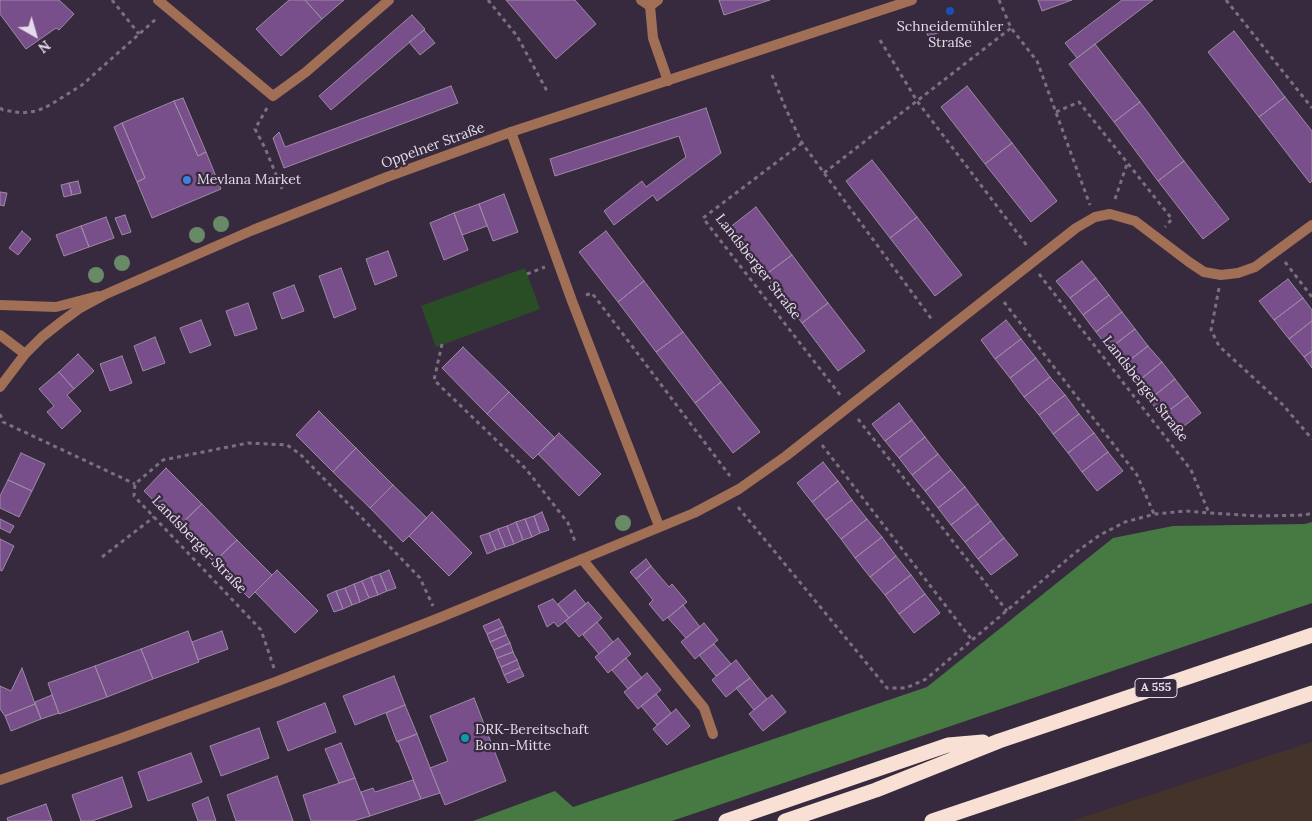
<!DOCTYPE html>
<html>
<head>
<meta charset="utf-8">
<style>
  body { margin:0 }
  #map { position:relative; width:1312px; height:821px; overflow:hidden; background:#382a3e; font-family:Lora,serif }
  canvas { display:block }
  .north { position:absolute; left:10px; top:10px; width:50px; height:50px; -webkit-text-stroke:4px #382a3e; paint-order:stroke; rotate:142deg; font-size:14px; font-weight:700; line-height:20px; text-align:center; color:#e5dcea }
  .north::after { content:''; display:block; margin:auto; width:18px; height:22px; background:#e5dcea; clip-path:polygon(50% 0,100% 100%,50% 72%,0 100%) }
</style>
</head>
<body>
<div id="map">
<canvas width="1312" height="821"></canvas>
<div class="north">N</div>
</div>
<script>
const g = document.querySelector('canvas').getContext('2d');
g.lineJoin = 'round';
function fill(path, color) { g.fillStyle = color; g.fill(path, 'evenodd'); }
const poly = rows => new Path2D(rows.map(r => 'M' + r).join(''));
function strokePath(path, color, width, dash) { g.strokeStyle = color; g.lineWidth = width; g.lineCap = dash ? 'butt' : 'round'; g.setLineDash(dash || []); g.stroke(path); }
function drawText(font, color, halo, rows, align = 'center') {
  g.font = font + ' Lora,serif'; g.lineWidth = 4.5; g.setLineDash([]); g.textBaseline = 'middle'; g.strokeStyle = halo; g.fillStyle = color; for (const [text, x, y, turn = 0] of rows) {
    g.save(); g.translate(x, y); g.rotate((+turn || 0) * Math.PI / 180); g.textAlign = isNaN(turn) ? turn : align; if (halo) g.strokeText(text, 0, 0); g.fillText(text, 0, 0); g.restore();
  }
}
fill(poly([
  [1312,742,1312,821,1071,821]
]), '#443329');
fill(poly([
  [525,268,540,309,436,347,421,306]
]), '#294e26');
fill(poly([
  [1312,522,1312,603,672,821,473,821,555,791,573,807,927,687,1113,538,1173,526,1305,524]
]), '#467a42');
const building = poly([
  [0,0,59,0,74,14,59,30,56,28,26,49,0,14,0,0],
  [289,0,305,0,322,19,281,56,256,29,289,0],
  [305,0,344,0,322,19,305,0],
  [506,0,575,0,596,24,556,59,506,0],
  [719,0,770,0,724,15,719,0],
  [1038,0,1072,0,1042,11,1038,0],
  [1122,0,1153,0,1077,58,1065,43,1122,0],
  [412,15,425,29,331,110,319,96,412,15],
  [944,22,947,30,928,36,925,29,944,22],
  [424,30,435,43,420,55,409,42,424,30],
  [1234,31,1285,97,1259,117,1208,52,1234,31],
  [1095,44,1140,102,1114,122,1069,64,1095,44],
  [451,86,458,103,284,168,273,138,279,132,285,147,451,86],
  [967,86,1012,143,985,164,941,107,967,86],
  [1285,97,1312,131,1312,181,1310,183,1259,117,1285,97],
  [183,98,206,152,198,156,174,101,183,98],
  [174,101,198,156,206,152,221,189,152,218,137,182,145,178,122,123,174,101],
  [1140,102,1184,161,1158,181,1114,122,1140,102],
  [706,108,721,153,657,201,653,195,614,225,604,211,642,181,646,187,686,157,679,136,555,176,550,159,706,108],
  [122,123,145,178,137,182,114,127,122,123],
  [1012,143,1057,201,1031,222,985,164,1012,143],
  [872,160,917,217,890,238,846,181,872,160],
  [1184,161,1229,219,1203,239,1158,181,1184,161],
  [78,181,81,193,72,195,69,183,78,181],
  [69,183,72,195,64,197,61,185,69,183],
  [0,192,7,193,4,206,0,205,0,192],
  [504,194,518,232,493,241,479,204,504,194],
  [479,204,487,226,462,235,454,213,479,204],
  [756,207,792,255,765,275,729,228,756,207],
  [454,213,468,250,444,260,430,223,454,213],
  [125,215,131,232,122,235,115,218,125,215],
  [106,217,114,238,89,247,81,226,106,217],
  [917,217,962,275,935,296,890,238,917,217],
  [81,226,89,247,64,256,56,235,81,226],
  [22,231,31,239,18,255,9,248,22,231],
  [606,231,644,281,618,302,579,252,606,231],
  [388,251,397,276,375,285,366,259,388,251],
  [792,255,828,303,802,323,765,275,792,255],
  [1082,261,1096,278,1070,298,1056,281,1082,261],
  [341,268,356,309,334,318,319,276,341,268],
  [1096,278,1109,295,1083,315,1070,298,1096,278],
  [1288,279,1303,298,1274,320,1259,301,1288,279],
  [644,281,683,332,656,352,618,302,644,281],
  [294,285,304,311,282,319,273,293,294,285],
  [1109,295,1122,312,1096,332,1083,315,1109,295],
  [1303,298,1312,310,1312,321,1289,339,1274,320,1303,298],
  [248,303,257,329,235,336,226,311,248,303],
  [828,303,865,351,838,371,802,323,828,303],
  [1122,312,1135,329,1109,349,1096,332,1122,312],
  [201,320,211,345,190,353,180,328,201,320],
  [1006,320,1021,339,995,359,981,340,1006,320],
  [1312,321,1312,351,1304,357,1289,339,1312,321],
  [1135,329,1148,346,1122,366,1109,349,1135,329],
  [683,332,721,382,695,403,656,352,683,332],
  [155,337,165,363,143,371,134,346,155,337],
  [1021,339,1036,358,1010,378,995,359,1021,339],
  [1148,346,1162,362,1136,383,1122,366,1148,346],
  [463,347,509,392,487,414,442,368,463,347],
  [1312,351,1312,368,1304,357,1312,351],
  [78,354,94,371,74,389,59,372,78,354],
  [122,356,132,383,110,391,100,364,122,356],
  [1036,358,1050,377,1024,397,1010,378,1036,358],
  [1162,362,1175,379,1149,400,1136,383,1162,362],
  [59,372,74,389,67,395,81,411,62,429,47,412,54,406,39,389,59,372],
  [1050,377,1065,395,1039,415,1024,397,1050,377],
  [1175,379,1188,396,1162,416,1149,400,1175,379],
  [721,382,760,432,733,453,695,403,721,382],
  [509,392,555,438,533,459,487,414,509,392],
  [1065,395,1079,414,1053,434,1039,415,1065,395],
  [1188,396,1201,413,1175,433,1162,416,1188,396],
  [899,403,912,420,885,441,872,424,899,403],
  [319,411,356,448,333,472,296,435,319,411],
  [1079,414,1094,433,1068,453,1053,434,1079,414],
  [912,420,925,437,899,458,885,441,912,420],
  [559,433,601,474,579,496,538,454,559,433],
  [1094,433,1108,452,1082,472,1068,453,1094,433],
  [925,437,938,454,912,475,899,458,925,437],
  [356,448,393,485,370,508,333,472,356,448],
  [1108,452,1123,471,1097,491,1082,472,1108,452],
  [21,453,45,464,32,491,8,480,21,453],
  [938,454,951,470,925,491,912,475,938,454],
  [823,462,838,481,812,502,797,483,823,462],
  [166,468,202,504,179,526,144,491,166,468],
  [951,470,965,487,938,508,925,491,951,470],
  [8,480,32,491,19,517,0,508,0,496,8,480],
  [838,481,852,500,826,520,812,502,838,481],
  [393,485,427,518,403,542,370,508,393,485],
  [965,487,978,504,951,525,938,508,965,487],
  [852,500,867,519,841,539,826,520,852,500],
  [202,504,237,540,214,562,179,526,202,504],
  [978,504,991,521,965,542,951,525,978,504],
  [432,512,472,553,449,576,409,536,432,512],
  [542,512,549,530,540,533,534,516,542,512],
  [534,516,540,533,532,537,525,519,534,516],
  [0,519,14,526,10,533,0,528,0,519],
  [525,519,532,537,523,540,516,522,525,519],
  [867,519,882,537,855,558,841,539,867,519],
  [991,521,1004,538,978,559,965,542,991,521],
  [516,522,523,540,514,544,507,526,516,522],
  [507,526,514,544,505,547,498,529,507,526],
  [498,529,505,547,496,550,489,533,498,529],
  [489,533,496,550,487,554,480,536,489,533],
  [882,537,896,556,870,577,855,558,882,537],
  [1004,538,1018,555,991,575,978,559,1004,538],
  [0,539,14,546,2,571,0,570,0,539],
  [237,540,272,575,249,598,214,562,237,540],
  [896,556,911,575,885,595,870,577,896,556],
  [646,559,651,566,636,579,630,572,646,559],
  [651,566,669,587,672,584,687,602,663,621,649,604,653,600,636,579,651,566],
  [277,570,318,611,295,633,255,592,277,570],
  [389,570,396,588,387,591,380,574,389,570],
  [380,574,387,591,378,595,371,577,380,574],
  [911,575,925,594,899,614,885,595,911,575],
  [371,577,378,595,369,598,362,581,371,577],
  [362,581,369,598,360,602,354,584,362,581],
  [354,584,360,602,352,605,345,588,354,584],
  [345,588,352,605,343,609,336,591,345,588],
  [575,590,586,604,569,618,558,604,575,590],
  [336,591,343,609,334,612,327,595,336,591],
  [925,594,940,613,914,633,899,614,925,594],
  [553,599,569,618,558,627,554,622,547,627,538,606,553,599],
  [588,602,602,618,579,637,565,621,588,602],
  [683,605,700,627,686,638,668,618,683,605],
  [499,619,503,627,487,634,483,626,499,619],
  [597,622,613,642,599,654,583,635,597,622],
  [704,623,718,640,695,659,681,642,704,623],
  [503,627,506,635,490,642,487,634,503,627],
  [188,631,199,662,153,679,141,649,188,631],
  [222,631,228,649,198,660,192,642,222,631],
  [506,635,510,643,494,650,490,642,506,635],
  [618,638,631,654,608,673,595,657,618,638],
  [510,643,513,652,497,658,494,650,510,643],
  [714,644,731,664,716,676,699,655,714,644],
  [141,649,153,679,107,697,95,666,141,649],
  [513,652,517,660,501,667,497,658,513,652],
  [626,658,642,678,628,689,612,670,626,658],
  [517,660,520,668,504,675,501,667,517,660],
  [736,660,750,678,726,697,712,680,736,660],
  [95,666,107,697,59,714,48,683,95,666],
  [22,668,35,704,5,716,0,709,0,686,11,691,22,668],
  [520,668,524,676,508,683,504,675,520,668],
  [647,673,661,690,638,709,624,692,647,673],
  [394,676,405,705,355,725,343,696,394,676],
  [750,678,767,699,754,710,736,688,750,678],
  [656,694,671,713,657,725,641,706,656,694],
  [52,695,59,713,41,719,35,702,52,695],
  [772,695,786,712,763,731,749,714,772,695],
  [474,698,506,781,445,805,430,768,448,761,430,716,474,698],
  [325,703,336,732,288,751,277,722,325,703],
  [35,704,41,719,11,731,5,716,35,704],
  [405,705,417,734,397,742,386,713,405,705],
  [676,709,690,726,667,745,653,729,676,709],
  [259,728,269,758,221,776,210,746,259,728],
  [417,734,440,793,421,799,398,741,417,734],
  [341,743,355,778,339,783,325,749,341,743],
  [191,753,202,782,148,801,138,772,191,753],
  [277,776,293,821,236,821,227,795,277,776],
  [122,777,132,807,92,821,81,821,72,795,122,777],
  [355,778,370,816,353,821,311,821,303,795,355,778],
  [413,780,421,799,370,816,361,792,373,788,375,792,413,780],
  [208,797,216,821,198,821,192,804,208,797],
  [46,804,52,821,8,821,7,818,46,804]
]);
fill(building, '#784f8a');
strokePath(building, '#9b8ba3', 1);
strokePath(poly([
  [112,0,139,34],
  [488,0,517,36,547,91],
  [999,0,1011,28,1037,61,1090,205],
  [1226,0,1312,108],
  [880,40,917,101,1028,247],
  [772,75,785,107,802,143,933,321],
  [0,108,3,110,22,113,37,111,50,105,82,85,156,19],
  [267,108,255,129,265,148,282,189],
  [1056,112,1079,102,1172,219,1165,227],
  [802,143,703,218,841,396],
  [824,173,1011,28],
  [1115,199,1127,164],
  [1285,262,1312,297],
  [527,274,545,267],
  [1039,274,1191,470,1209,513],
  [1219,288,1211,330,1219,346,1283,405,1312,439],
  [586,295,592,293,730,476],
  [1004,302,1137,475,1154,514],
  [442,344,434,380,526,469,568,523,576,544],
  [0,414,3,422,135,484],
  [858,419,1007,611],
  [822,445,972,640],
  [738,507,887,688,906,688,926,679,1076,552,1100,535,1125,522,1155,514,1186,511,1209,513,1260,516,1305,515,1312,513],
  [102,557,154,517],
  [274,668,261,630,134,496,135,484,163,460,248,443,287,445,300,454,420,578,433,606]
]), '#7b6f80', 3, [4, 4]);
strokePath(poly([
  [582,559,704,708,713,734]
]), '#a06f56', 10);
strokePath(poly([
  [158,0,273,96,306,72,389,0],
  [641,0,650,6],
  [658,0,650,6,653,38,668,81],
  [511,132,572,301,659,526],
  [0,305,56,307,98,296],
  [0,780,119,739,278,681,439,618,694,513,739,489,786,456,1076,228,1095,217,1110,214,1135,221,1189,262,1204,272,1221,275,1238,273,1255,267,1312,225]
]), '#a06f56', 10);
strokePath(poly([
  [0,335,25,354],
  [0,387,25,354,42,337,61,322,80,308,104,295,253,230,387,177,511,132,912,0]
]), '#a06f56', 10);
strokePath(poly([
  [726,821,948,745,983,742],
  [785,821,876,790,999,741,1312,635],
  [932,821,1312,693]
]), '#f9e0d4', 15);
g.fillStyle = '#688a67';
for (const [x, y] of [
  [221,224],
  [197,235],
  [122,263],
  [96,275],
  [623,523]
]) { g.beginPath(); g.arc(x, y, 8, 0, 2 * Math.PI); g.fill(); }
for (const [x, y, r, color] of [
  [950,11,5,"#1a4fb4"],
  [187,180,5,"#3f7fe0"],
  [465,738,5,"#0f9aa8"]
]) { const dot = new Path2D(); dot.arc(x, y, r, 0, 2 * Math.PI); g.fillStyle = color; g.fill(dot); strokePath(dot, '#382a3e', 2); }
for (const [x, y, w] of [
  [1156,688,42]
]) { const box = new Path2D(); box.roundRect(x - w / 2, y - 9.5, w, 19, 4); g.fillStyle = '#382a3e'; g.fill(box); strokePath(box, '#e5dcea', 1); }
drawText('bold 12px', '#e5dcea', null, [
  ["A 555",1156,688]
]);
drawText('14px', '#e5dcea', '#382a3e', [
  ["Schneidemühler",950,27,"center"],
  ["Straße",950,43,"center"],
  ["Mevlana Market",197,180],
  ["DRK-Bereitschaft",475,730],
  ["Bonn-Mitte",475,746]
], 'left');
drawText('14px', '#e5dcea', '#382a3e', [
  ["Oppelner Straße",433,146,-20],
  ["Landsberger Straße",758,267,52],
  ["Landsberger Straße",1145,389,52],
  ["Landsberger Straße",199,545,46]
]);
</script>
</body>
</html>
